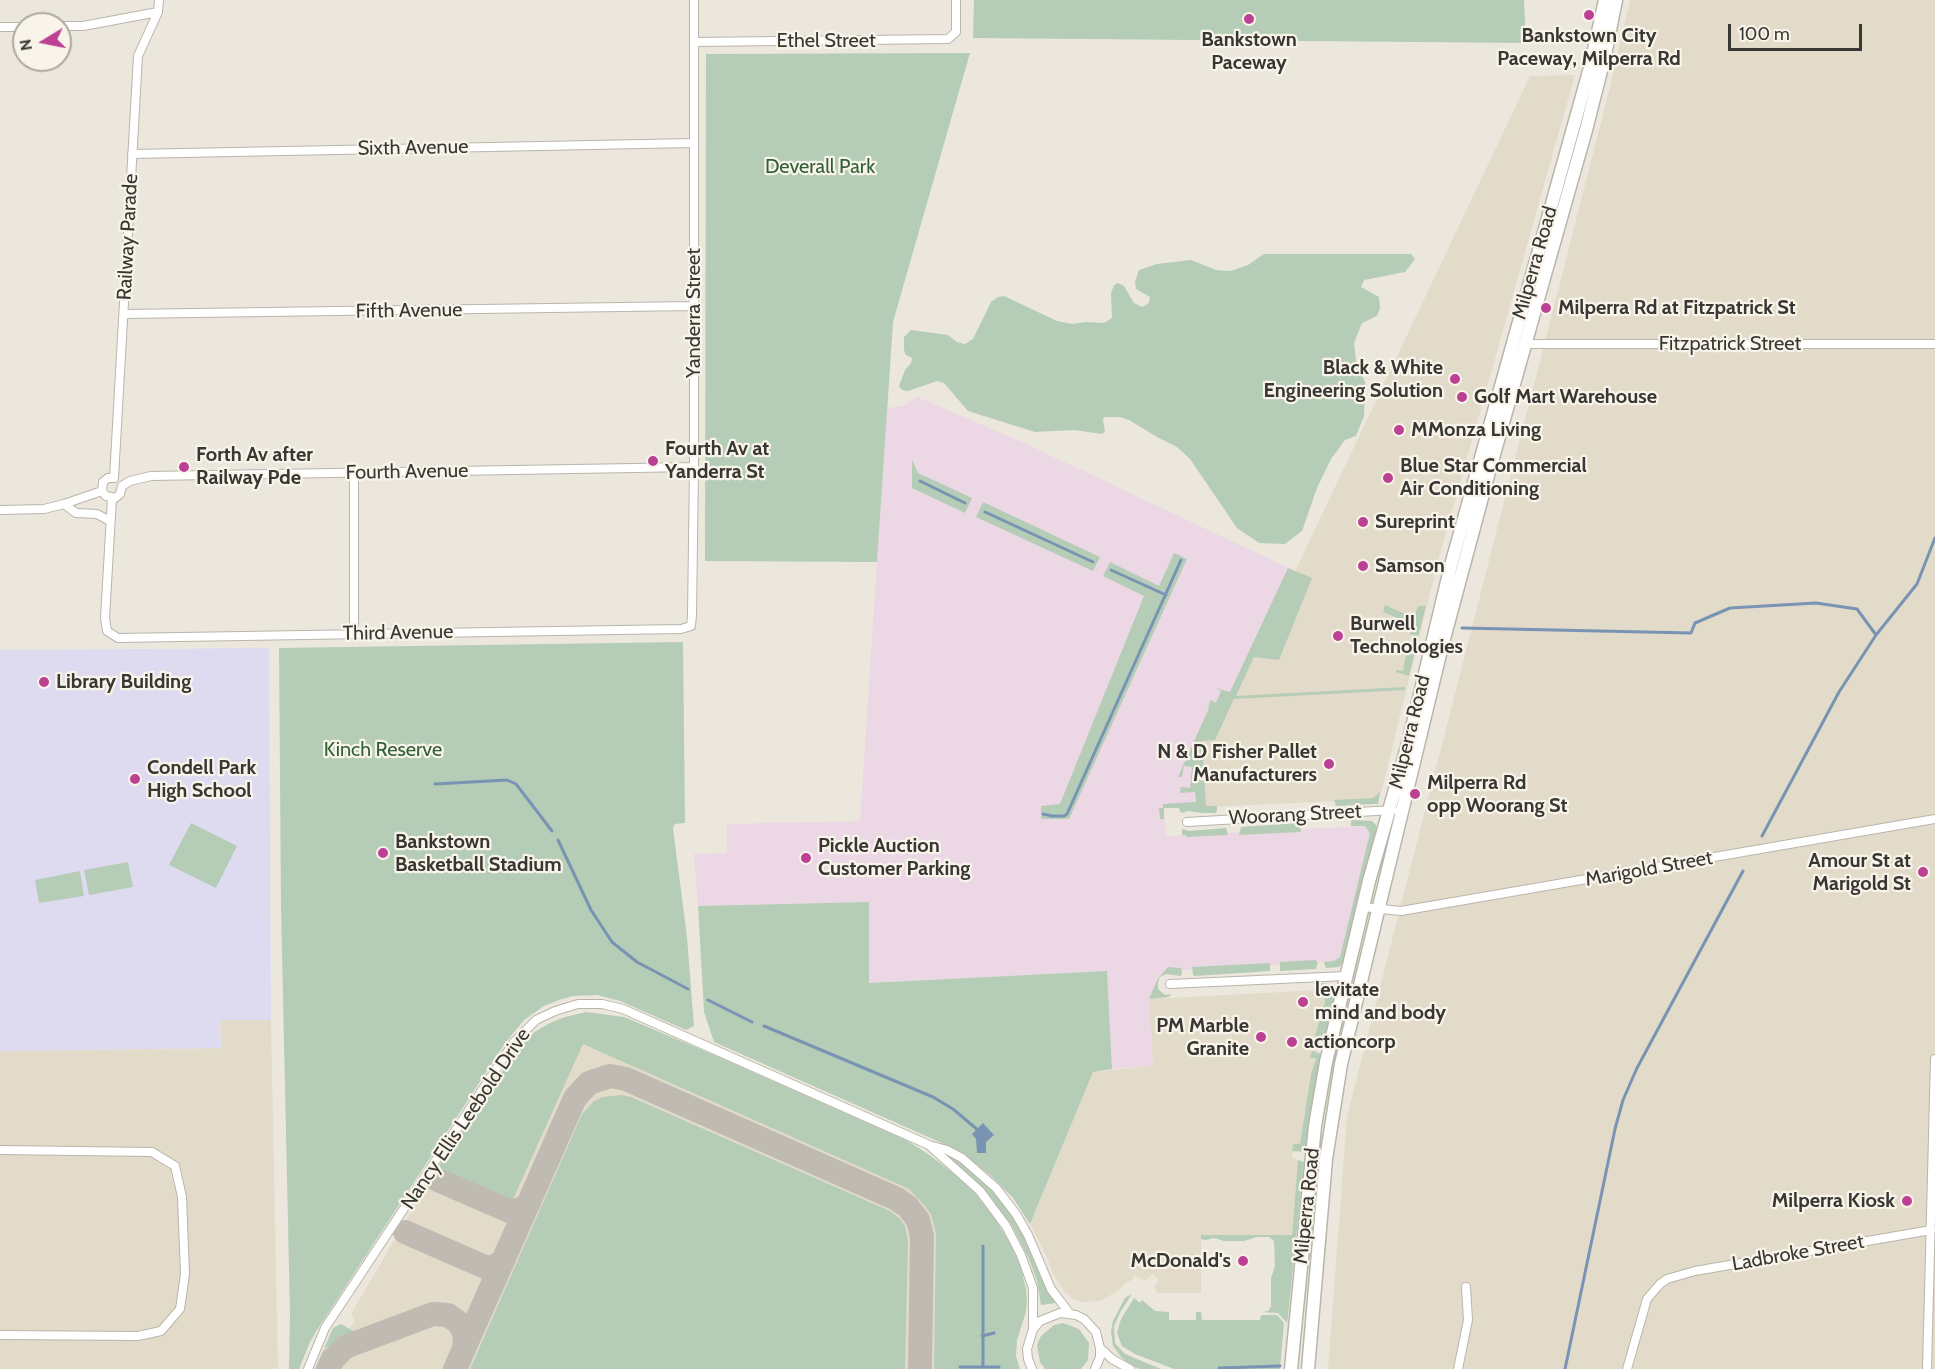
<!DOCTYPE html>
<html>
<head>
<meta charset="utf-8">
<style>
  body { margin:0 }
  #map { position:relative; width:1935px; height:1369px; overflow:hidden; background:#ece7dd; font-family:Cabin,sans-serif }
  canvas { display:block }
  .north { position:absolute; left:12px; top:12px; width:60px; height:60px; box-sizing:border-box; background:#f9f4ea; border:2px solid #aca8a1; border-radius:50%; rotate:260deg; font-size:16px; font-weight:700; line-height:24px; text-align:center; color:#393733 }
  .north::after { content:''; display:block; margin:auto; width:21px; height:27px; background:#bc4193; clip-path:polygon(50% 0,100% 100%,50% 72%,0 100%) }
  .scale { position:absolute; left:1728px; top:24px; width:134px; height:27px; box-sizing:border-box; border:3px solid #393733; border-top:0; padding-left:8px; font-size:18px; line-height:21px; white-space:nowrap; color:#393733; -webkit-text-stroke:4px #f9f4ea; paint-order:stroke }
</style>
</head>
<body>
<div id="map">
<canvas width="1935" height="1369"></canvas>
<div class="north">N</div>
<div class="scale">100 m</div>
</div>
<script>
const g = document.querySelector('canvas').getContext('2d');
g.lineJoin = 'round';
function fill(path, color) { g.fillStyle = color; g.fill(path, 'evenodd'); }
const poly = rows => new Path2D(rows.map(r => 'M' + r).join(''));
function strokePath(path, color, width, dash) { g.strokeStyle = color; g.lineWidth = width; g.lineCap = dash ? 'butt' : 'round'; g.setLineDash(dash || []); g.stroke(path); }
function drawText(font, color, halo, rows, align = 'center') {
  g.font = font + ' Cabin,sans-serif'; g.lineWidth = 4.5; g.setLineDash([]); g.textBaseline = 'middle'; g.strokeStyle = halo; g.fillStyle = color; for (const [text, x, y, turn = 0] of rows) {
    g.save(); g.translate(x, y); g.rotate((+turn || 0) * Math.PI / 180); g.textAlign = isNaN(turn) ? turn : align; if (halo) g.strokeText(text, 0, 0); g.fillText(text, 0, 0); g.restore();
  }
}
fill(poly([
  [917,397,1020,441,1295,571,1215,740,1206,807,1164,808,1166,836,1366,826,1371,832,1347,936,1338,961,1169,971,1168,968,1157,980,1149,999,1153,1066,1112,1069,1107,971,868,983,869,902,698,906,694,854,727,853,727,824,860,821,887,408,903,406]
]), '#ecd7e5');
fill(poly([
  [1630,0,1935,0,1935,1369,1328,1369,1347,1116,1609,91],
  [1575,75,1438,561,1381,793,1379,797,1364,800,1206,807,1202,741,1215,740,1530,76],
  [1321,990,1331,999,1311,1074,1300,1145,1293,1145,1292,1157,1298,1160,1292,1235,1201,1236,1201,1293,1157,1293,1154,1286,1159,1280,1152,1274,1145,1281,1135,1276,1132,1280,1125,1283,1118,1291,1100,1301,1083,1302,1075,1300,1065,1293,1053,1274,1046,1255,1030,1224,1093,1072,1153,1066,1149,999],
  [220,1020,271,1020,278,1369,0,1369,0,1051,221,1048],
  [581,1040,935,1182,954,1369,318,1369,325,1349,331,1347,341,1329,348,1330,355,1321,351,1314,413,1208,438,1172]
]), '#e3dbca');
fill(poly([
  [269,648,271,1020,220,1020,221,1048,0,1051,0,650]
]), '#dedbf1');
fill(poly([
  [974,0,1524,0,1526,43,973,38],
  [970,53,893,322,877,562,705,561,706,54],
  [1264,254,1411,254,1415,259,1405,272,1364,280,1361,287,1379,297,1380,308,1377,316,1362,323,1354,343,1356,361,1365,382,1364,416,1356,436,1345,440,1331,459,1317,488,1302,531,1285,544,1259,543,1237,528,1190,459,1177,447,1157,437,1129,420,1120,417,1104,417,1103,420,1105,431,1102,434,1074,430,1035,432,968,411,944,383,937,381,908,391,902,390,899,386,905,370,911,363,912,358,906,355,904,350,904,337,911,330,948,335,957,342,965,344,973,339,991,302,998,297,1004,296,1057,321,1072,324,1085,322,1104,323,1112,318,1111,293,1114,285,1118,283,1124,286,1134,303,1142,307,1149,303,1150,297,1136,289,1135,282,1139,270,1157,264,1191,260,1216,270,1231,271,1248,265],
  [912,460,918,473,972,498,965,513,912,488],
  [983,502,1100,557,1093,571,976,517],
  [1174,553,1187,559,1069,819,1041,819,1041,806,1060,804,1144,596,1103,576,1110,562,1159,586],
  [1288,568,1312,578,1279,660,1254,657,1236,696,1405,687,1405,690,1234,699,1215,740,1202,741,1206,806,1217,806,1217,810,1216,813,1201,813,1188,811,1181,813,1179,808,1164,808,1164,819,1160,819,1159,808,1163,808,1163,804,1196,802,1195,792,1180,793,1181,787,1190,788,1192,767,1184,766,1182,777,1178,777,1209,708,1208,707,1211,700,1216,703,1221,691,1215,688,1230,692],
  [1385,605,1414,618,1418,606,1426,606,1418,637,1410,634,1412,624,1383,612],
  [1403,641,1417,644,1409,676,1396,672,1396,670,1403,671,1408,644,1403,642],
  [683,642,685,823,675,824,673,828,687,937,694,1026,686,1030,620,1001,597,995,573,996,559,1000,544,1006,524,1020,506,1042,317,1330,310,1342,299,1369,289,1369,290,1314,281,907,279,648],
  [1380,792,1378,804,1375,804,1336,806,1334,800,1373,798],
  [1351,820,1372,821,1376,825,1376,832,1345,960,1339,967,1326,968,1324,962,1334,961,1340,957,1370,833,1365,826,1351,826],
  [191,823,237,846,216,888,169,865],
  [1300,823,1301,832,1239,835,1241,827],
  [1226,828,1228,835,1186,837,1186,835,1182,835,1182,829,1189,831],
  [128,862,133,887,89,895,84,870],
  [80,871,84,896,39,903,35,880],
  [869,902,869,983,1107,971,1112,1069,1093,1072,1030,1224,1013,1198,990,1175,953,1148,714,1042,704,1012,698,906],
  [1315,960,1318,962,1316,969,1280,971,1280,962],
  [1270,963,1270,971,1194,976,1193,974,1192,967],
  [1168,967,1181,968,1182,972,1181,976,1166,974,1160,977,1158,982,1158,989,1165,995,1171,994,1169,997,1149,999,1157,980],
  [1320,983,1332,984,1336,990,1325,1041,1318,1041,1315,1036,1325,1002,1324,996,1318,992],
  [586,1012,624,1017,714,1055,906,1140,928,1154,953,1173,974,1192,994,1217,1011,1245,1021,1268,1026,1289,1027,1302,1026,1312,1017,1340,1016,1356,1020,1369,934,1369,936,1233,931,1215,926,1207,909,1189,583,1044,511,1204,505,1205,434,1173,520,1045,536,1031,550,1023,565,1017],
  [1312,1051,1322,1054,1313,1095,1305,1152,1292,1151,1293,1144,1300,1144,1311,1074,1316,1058,1310,1058],
  [622,1095,631,1097,890,1211,900,1219,905,1226,908,1241,905,1369,470,1369,582,1114,594,1101,603,1097],
  [942,1152,966,1166,987,1184,1001,1199,1024,1234,1049,1291,1056,1303,1041,1305,1037,1281,1029,1259,1011,1224,976,1181],
  [1298,1160,1304,1162,1284,1354,1287,1323,1278,1313,1262,1312,1268,1311,1271,1307,1271,1278,1275,1266,1274,1241,1269,1237,1257,1237,1244,1241,1224,1241,1214,1238,1206,1240,1201,1239,1201,1235,1292,1235],
  [1132,1294,1121,1311,1114,1326,1115,1343,1125,1354,1161,1369,1140,1369,1132,1366,1121,1357,1113,1346,1111,1331,1113,1321,1125,1298],
  [1134,1298,1140,1303,1142,1300,1155,1311,1169,1312,1169,1320,1196,1320,1196,1312,1201,1312,1202,1320,1260,1320,1261,1315,1277,1315,1284,1323,1280,1369,1174,1369,1135,1354,1122,1346,1117,1333,1121,1319],
  [1063,1323,1079,1329,1089,1343,1088,1360,1081,1369,1045,1369,1040,1362,1037,1345,1041,1336,1054,1325],
  [341,1324,355,1332,350,1339,325,1348,317,1369,315,1369,333,1328]
]), '#b5cdb6');
fill(poly([
  [983,1123,994,1135,986,1142,986,1153,977,1153,976,1139,972,1134]
]), '#7994b3');
strokePath(poly([
  [920,481,965,503],
  [985,512,1093,562],
  [1111,570,1166,595],
  [1462,628,1691,633,1695,623,1730,608,1816,603,1857,609,1876,635],
  [435,784,507,780,516,784,552,831],
  [1043,814,1052,816,1064,816,1067,814,1181,560],
  [1762,836,1839,692,1876,635,1917,584,1935,538],
  [558,840,591,910,612,942,637,962,688,989],
  [708,1000,752,1022],
  [764,1026,933,1097,953,1109,979,1131],
  [983,1246,983,1367],
  [982,1336,994,1333],
  [960,1367,999,1367],
  [1219,1368,1280,1366],
  [1565,1369,1615,1129,1623,1100,1637,1068,1743,871]
]), '#7994b3', 3);
strokePath(poly([
  [438,1180,509,1211,520,1210,529,1203],
  [405,1232,485,1267,495,1267,504,1259],
  [328,1369,333,1359,345,1347,433,1314,448,1315,459,1323,465,1334,464,1349],
  [455,1369,575,1098,589,1083,610,1076,626,1079,897,1199,908,1207,918,1220,922,1236,920,1369]
]), '#bfbbb2', 24);
const minor = poly([
  [60,26,83,26,158,12],
  [0,27,24,27],
  [694,42,948,39,956,32,956,0],
  [132,154,694,143],
  [124,314,693,306],
  [1525,344,1935,344],
  [354,473,354,633],
  [114,478,138,56,158,12,159,0],
  [122,486,130,481,151,476,694,467],
  [102,491,106,496,115,498,120,494,122,486],
  [102,491,103,482,108,478,114,478],
  [112,498,105,618,107,631,118,638,681,629,691,626,692,615,694,467,694,0],
  [64,504,76,513,97,514,110,521],
  [0,510,44,509,64,504,102,491],
  [1187,822,1393,810],
  [1363,907,1401,911,1935,819],
  [1170,984,1346,976],
  [930,1146,980,1191,1006,1226,1021,1255,1033,1288,1033,1329],
  [0,1150,152,1152,175,1166,182,1197,185,1274,180,1309,161,1331,138,1336,0,1335],
  [1100,1348,1112,1359,1130,1369],
  [308,1369,325,1328,514,1042,536,1020,555,1011,578,1004,602,1004,623,1009,929,1145,947,1150,962,1158,996,1188,1016,1214,1028,1235,1051,1289,1070,1314],
  [1032,1369,1028,1359,1027,1349,1033,1329,1040,1321,1060,1313,1076,1315,1084,1319,1096,1332,1100,1348,1100,1357,1095,1369],
  [1458,1369,1468,1320,1466,1287],
  [1627,1369,1647,1299,1660,1284,1667,1279,1695,1271,1931,1230],
  [1927,1369,1935,1059]
]);
const trunk = poly([
  [1291,1369,1315,1126,1326,1062,1369,881,1409,740,1451,565,1591,64,1605,0],
  [1308,1369,1326,1159,1341,1064,1441,650,1487,479,1586,130,1605,55,1616,0]
]);
strokePath(minor, '#bab5ab', 10);
strokePath(trunk, '#bab5ab', 15);
strokePath(minor, '#fff', 8);
strokePath(trunk, '#fff', 12);
for (const [x, y, r, color] of [
  [1589,15,6,"#bc4193"],
  [1249,19,6,"#bc4193"],
  [1546,308,6,"#bc4193"],
  [1455,379,6,"#bc4193"],
  [1462,397,6,"#bc4193"],
  [1399,430,6,"#bc4193"],
  [653,461,6,"#bc4193"],
  [184,467,6,"#bc4193"],
  [1388,478,6,"#bc4193"],
  [1363,522,6,"#bc4193"],
  [1363,566,6,"#bc4193"],
  [1338,636,6,"#bc4193"],
  [44,682,6,"#bc4193"],
  [1329,764,6,"#bc4193"],
  [135,779,6,"#bc4193"],
  [1415,794,6,"#bc4193"],
  [383,853,6,"#bc4193"],
  [806,858,6,"#bc4193"],
  [1923,872,6,"#bc4193"],
  [1303,1002,6,"#bc4193"],
  [1261,1037,6,"#bc4193"],
  [1292,1042,6,"#bc4193"],
  [1907,1201,6,"#bc4193"],
  [1243,1261,6,"#bc4193"]
]) { const dot = new Path2D(); dot.arc(x, y, r, 0, 2 * Math.PI); g.fillStyle = color; g.fill(dot); strokePath(dot, '#f9f4ea', 2); }
drawText('bold 20px', '#393733', '#f9f4ea', [
  ["Bankstown City",1589,36,"center"],
  ["Paceway, Milperra Rd",1589,59,"center"],
  ["Bankstown",1249,40,"center"],
  ["Paceway",1249,63,"center"],
  ["Milperra Rd at Fitzpatrick St",1558,308],
  ["Black & White",1443,368,"right"],
  ["Engineering Solution",1443,391,"right"],
  ["Golf Mart Warehouse",1474,397],
  ["MMonza Living",1411,430],
  ["Fourth Av at",665,449],
  ["Yanderra St",665,472],
  ["Forth Av after",196,455],
  ["Railway Pde",196,478],
  ["Blue Star Commercial",1400,466],
  ["Air Conditioning",1400,489],
  ["Sureprint",1375,522],
  ["Samson",1375,566],
  ["Burwell",1350,624],
  ["Technologies",1350,647],
  ["Library Building",56,682],
  ["N & D Fisher Pallet",1317,752,"right"],
  ["Manufacturers",1317,775,"right"],
  ["Condell Park",147,768],
  ["High School",147,791],
  ["Milperra Rd",1427,783],
  ["opp Woorang St",1427,806],
  ["Bankstown",395,842],
  ["Basketball Stadium",395,865],
  ["Pickle Auction",818,846],
  ["Customer Parking",818,869],
  ["Amour St at",1911,861,"right"],
  ["Marigold St",1911,884,"right"],
  ["levitate",1315,990],
  ["mind and body",1315,1013],
  ["PM Marble",1249,1026,"right"],
  ["Granite",1249,1049,"right"],
  ["actioncorp",1304,1042],
  ["Milperra Kiosk",1895,1201,"right"],
  ["McDonald's",1231,1261,"right"]
], 'left');
drawText('20px', '#393733', '#f9f4ea', [
  ["Ethel Street",826,41],
  ["Sixth Avenue",413,148,-1],
  ["Railway Parade",128,237,-87],
  ["Milperra Road",1535,263,-74],
  ["Fifth Avenue",409,311,-1],
  ["Yanderra Street",694,313,-90],
  ["Fitzpatrick Street",1730,344],
  ["Fourth Avenue",407,472,-1],
  ["Third Avenue",398,633,-1],
  ["Milperra Road",1410,732,-76],
  ["Woorang Street",1295,815,-3],
  ["Marigold Street",1649,869,-10],
  ["Nancy Ellis Leebold Drive",466,1119,-56],
  ["Milperra Road",1307,1206,-84],
  ["Ladbroke Street",1798,1253,-10]
]);
drawText('20px', '#326036', '#f9f4ea', [
  ["Deverall Park",820,167],
  ["Kinch Reserve",383,750]
]);
</script>
</body>
</html>
